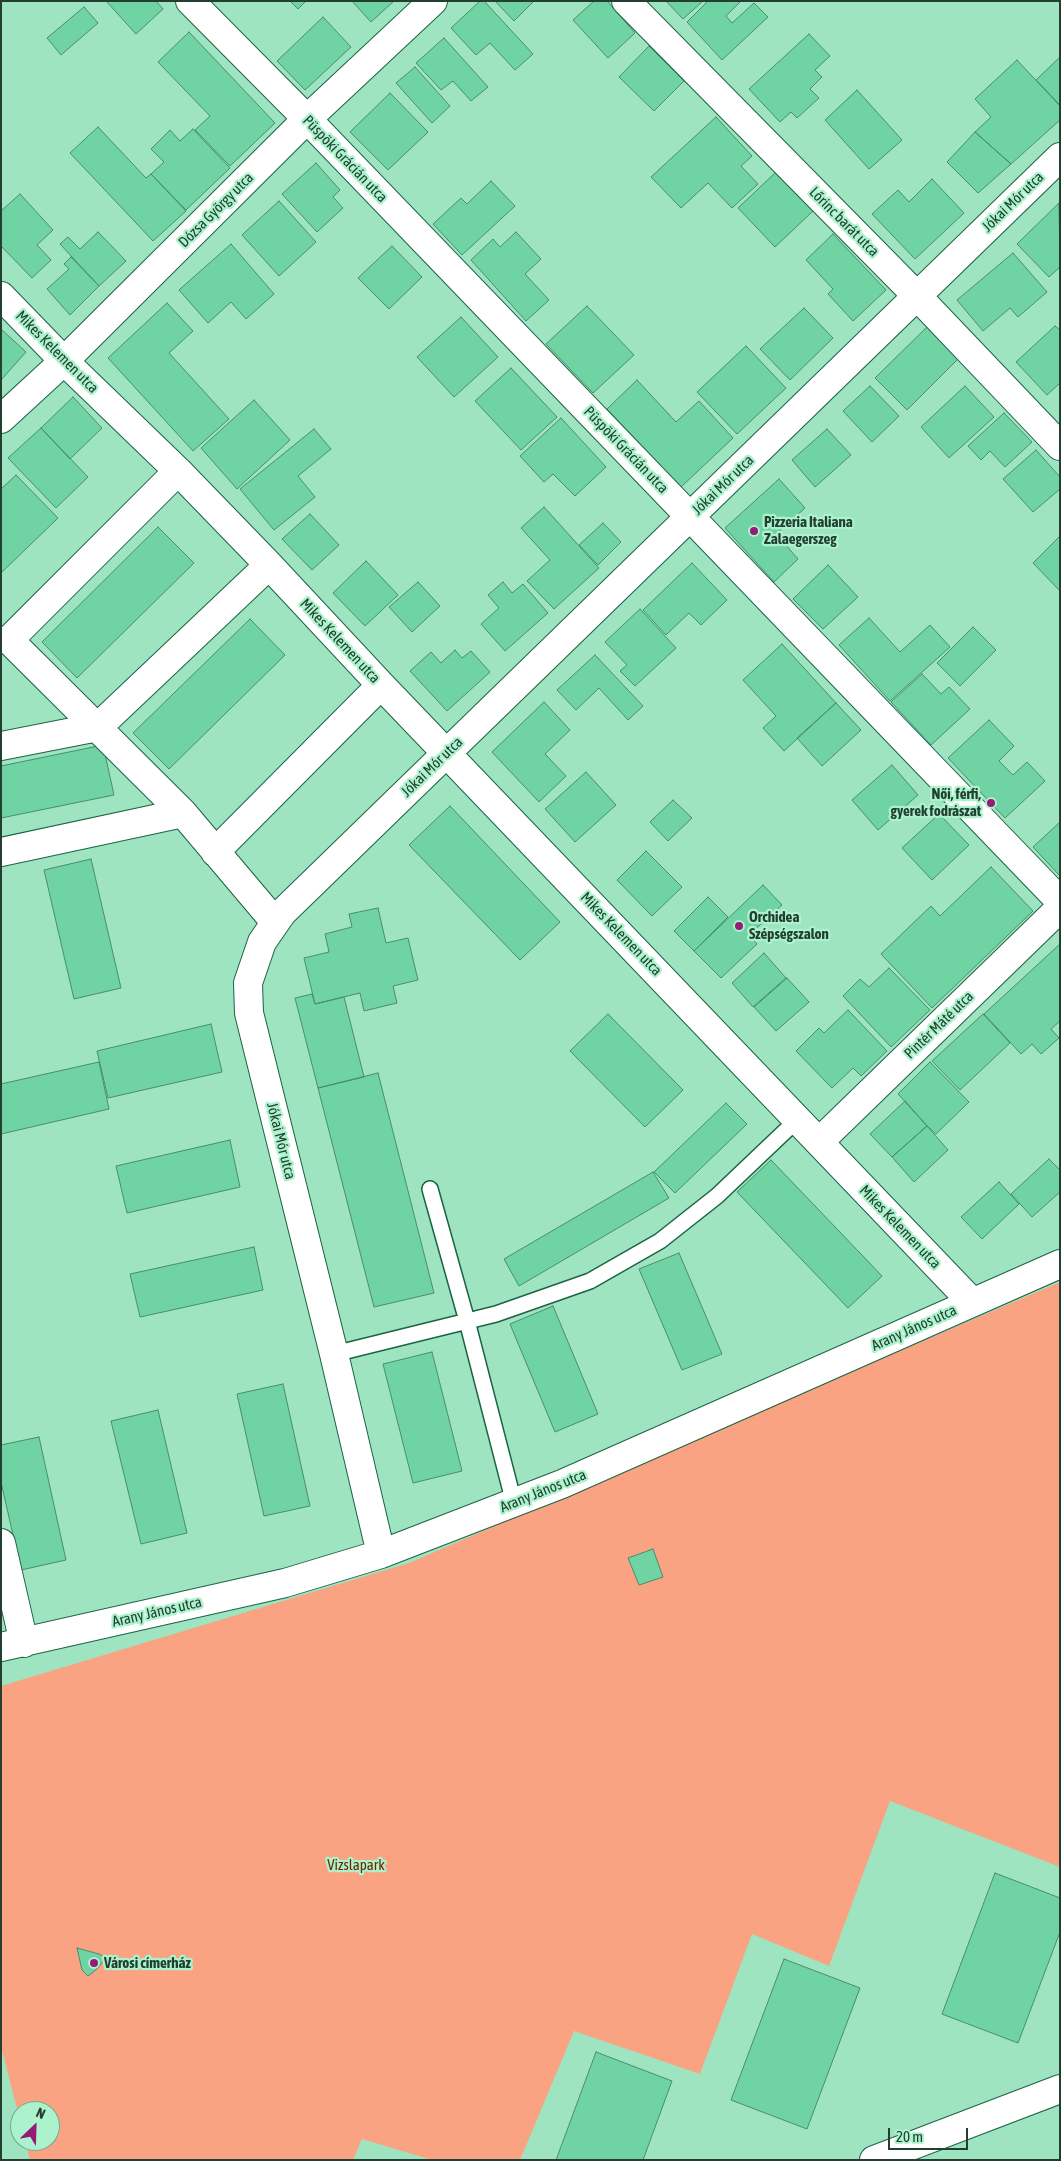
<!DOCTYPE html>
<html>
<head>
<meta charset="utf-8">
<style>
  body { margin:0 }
  #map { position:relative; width:1061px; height:2161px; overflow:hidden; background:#9ee4c0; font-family:"Asap Condensed",sans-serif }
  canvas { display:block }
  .frame { position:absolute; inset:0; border:2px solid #223f31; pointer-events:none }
  .north { position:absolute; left:10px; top:2101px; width:50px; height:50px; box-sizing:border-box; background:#abf2cd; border:1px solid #74aa8f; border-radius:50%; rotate:24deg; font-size:14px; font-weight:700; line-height:20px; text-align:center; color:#223f31 }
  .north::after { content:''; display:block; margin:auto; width:18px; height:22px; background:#961b76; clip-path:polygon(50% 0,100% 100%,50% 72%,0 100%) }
  .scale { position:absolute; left:888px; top:2128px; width:80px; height:22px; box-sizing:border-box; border:2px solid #223f31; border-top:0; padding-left:6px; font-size:15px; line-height:18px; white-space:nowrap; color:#223f31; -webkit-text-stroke:4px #abf2cd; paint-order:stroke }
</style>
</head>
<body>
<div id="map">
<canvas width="1061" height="2161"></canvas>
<div class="frame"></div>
<div class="north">N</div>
<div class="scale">20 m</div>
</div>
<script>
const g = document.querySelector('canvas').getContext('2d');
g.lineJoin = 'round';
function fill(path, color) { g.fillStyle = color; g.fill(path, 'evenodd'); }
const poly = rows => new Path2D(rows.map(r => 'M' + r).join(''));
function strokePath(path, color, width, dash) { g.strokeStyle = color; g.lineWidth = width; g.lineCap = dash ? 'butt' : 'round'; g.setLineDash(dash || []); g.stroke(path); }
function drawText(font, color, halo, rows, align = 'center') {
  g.font = font + ' "Asap Condensed",sans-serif'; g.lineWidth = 4.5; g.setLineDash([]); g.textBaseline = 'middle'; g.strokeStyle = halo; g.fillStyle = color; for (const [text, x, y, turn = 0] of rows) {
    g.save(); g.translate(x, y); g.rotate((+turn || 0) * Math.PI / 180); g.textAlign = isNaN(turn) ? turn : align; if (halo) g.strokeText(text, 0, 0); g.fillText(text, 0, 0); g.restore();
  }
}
fill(poly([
  [1060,1282,1060,1867,890,1801,829,1966,752,1934,700,2074,574,2031,520,2160,432,2160,362,2139,353,2160,30,2160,25,2141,50,2141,50,2111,20,2111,20,2120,1,2047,1,1686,409,1563]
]), '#faa382');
const building = poly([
  [106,1,156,1,163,9,136,34,106,1],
  [290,1,306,1,298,9,290,1],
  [352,1,394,1,371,22,352,1],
  [480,1,484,1,533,54,515,70,490,43,476,55,451,28,480,1],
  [495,1,534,1,514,21,495,1],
  [594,1,607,1,635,33,608,58,573,20,594,1],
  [666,1,703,1,683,19,666,1],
  [708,1,741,1,726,16,732,23,754,3,768,17,722,60,687,22,708,1],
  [84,7,98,23,61,55,47,38,84,7],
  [323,17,351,47,305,90,277,61,323,17],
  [189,32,275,123,230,166,195,130,210,116,158,62,189,32],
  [809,34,830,56,815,70,822,77,810,89,819,98,797,118,791,112,780,122,749,89,809,34],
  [444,38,488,87,471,101,453,81,441,90,416,63,444,38],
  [649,46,684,81,654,111,619,77,649,46],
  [1060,57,1060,105,1036,80,1060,57],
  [1017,60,1060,106,1060,120,1011,164,975,132,991,117,975,99,1017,60],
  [415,67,450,106,432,123,396,83,415,67],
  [857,90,902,140,869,169,825,120,857,90],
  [390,93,428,132,388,170,350,132,390,93],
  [716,117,752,156,741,166,758,184,732,208,708,183,681,208,651,177,716,117],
  [98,127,146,178,151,174,186,211,153,241,70,153,98,127],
  [193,129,230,168,186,210,151,174,164,162,151,149,170,130,180,141,193,129],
  [975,132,1011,164,978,193,947,162,975,132],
  [316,163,340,190,333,197,343,208,317,232,282,194,316,163],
  [776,172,813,211,775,247,738,208,776,172],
  [932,179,964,213,915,259,872,214,898,190,909,202,932,179],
  [491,181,515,206,462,255,433,224,461,198,467,204,491,181],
  [20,194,53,230,37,245,51,260,32,278,1,246,1,211,20,194],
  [279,201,316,242,279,276,242,235,279,201],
  [1059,203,1060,267,1049,277,1017,244,1059,203],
  [98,232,126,261,99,286,60,244,68,237,80,249,98,232],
  [516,232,541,259,525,274,549,300,526,321,471,260,493,239,500,247,516,232],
  [833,234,886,290,853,321,828,294,833,289,806,260,833,234],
  [231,244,274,294,246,319,231,302,208,323,179,290,231,244],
  [392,246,422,277,389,309,358,278,392,246],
  [1013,253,1047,292,1018,317,1010,308,983,331,957,300,1013,253],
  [71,257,99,286,70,315,47,289,69,269,64,264,71,257],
  [167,303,193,331,169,353,229,419,193,451,108,358,167,303],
  [587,306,634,355,593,393,546,344,587,306],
  [804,308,833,338,790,380,760,349,804,308],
  [461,317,498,357,454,397,417,357,461,317],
  [928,326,959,358,907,410,875,378,928,326],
  [1055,326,1060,330,1060,383,1047,395,1016,362,1055,326],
  [1,329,26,352,1,380,1,329],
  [746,346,786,388,737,434,697,392,746,346],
  [511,368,557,417,521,450,475,401,511,368],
  [637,380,676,422,699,401,733,438,681,487,607,409,637,380],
  [870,386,899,416,872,442,843,411,870,386],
  [965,386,994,417,949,458,921,427,965,386],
  [73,397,102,428,70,459,41,428,73,397],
  [254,400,290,440,237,489,201,448,254,400],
  [1004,413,1032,442,1005,467,990,451,981,460,968,446,1004,413],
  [561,418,606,467,575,496,553,474,544,482,520,456,561,418],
  [41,428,88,477,56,508,8,458,41,428],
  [314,429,331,449,298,476,315,497,274,530,240,489,314,429],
  [827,429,851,455,815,487,792,460,827,429],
  [1036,450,1060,477,1060,489,1033,512,1003,479,1036,450],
  [16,475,58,518,1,573,1,489,16,475],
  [779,479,805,508,776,534,798,559,774,582,725,528,779,479],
  [544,507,599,568,554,609,527,581,550,560,521,528,544,507],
  [310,514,339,545,312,570,282,539,310,514],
  [603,523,621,542,598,565,579,545,603,523],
  [158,527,194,563,77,678,42,642,158,527],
  [1060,536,1060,591,1033,563,1060,536],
  [366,561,398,595,365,626,333,593,366,561],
  [692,563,727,600,701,625,689,613,666,635,643,610,692,563],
  [828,565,858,597,823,629,793,599,828,565],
  [418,582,440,606,412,632,389,607,418,582],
  [503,582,512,593,523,584,548,613,505,651,481,624,499,608,488,595,503,582],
  [640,609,676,648,635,686,620,671,627,665,605,642,640,609],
  [869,618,900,652,930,625,950,647,890,701,839,645,869,618],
  [250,619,285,655,169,769,133,733,250,619],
  [973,627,996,650,960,686,937,663,973,627],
  [782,644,836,703,784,751,763,728,776,716,743,680,782,644],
  [455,650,462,658,471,651,490,672,447,711,410,671,431,652,441,663,455,650],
  [595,655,643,706,628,720,599,688,576,710,557,690,595,655],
  [922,674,941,694,949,687,970,709,931,745,891,702,922,674],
  [544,702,570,730,545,754,566,776,539,802,492,752,544,702],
  [836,703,861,730,822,766,797,738,836,703],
  [989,720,1014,746,999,761,1013,775,1027,762,1045,781,1005,818,948,758,989,720],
  [103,745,114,795,1,818,1,766,103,745],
  [892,765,918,795,878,830,852,800,892,765],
  [586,772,616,805,575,842,545,809,586,772],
  [673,800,692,818,668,841,650,822,673,800],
  [450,806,560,922,520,960,409,845,450,806],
  [939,814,969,845,932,880,902,848,939,814],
  [1060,822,1060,876,1033,847,1060,822],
  [646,851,682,887,652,916,617,880,646,851],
  [91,859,121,988,74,999,44,870,91,859],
  [991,867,1033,911,932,1008,881,954,931,906,940,916,991,867],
  [763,885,782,905,749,935,757,944,721,978,694,951,763,885],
  [708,897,728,917,694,951,674,931,708,897],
  [378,908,386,943,408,938,418,980,393,986,397,1003,364,1011,360,993,315,1004,304,958,329,952,325,934,352,927,349,914,378,908],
  [1060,944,1060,1021,1051,1029,1059,1038,1041,1054,1032,1044,1021,1054,984,1014,1060,944],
  [764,953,786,978,753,1007,732,983,764,953],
  [889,968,930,1010,891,1047,843,996,860,979,869,987,889,968],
  [787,978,809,1002,776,1031,754,1007,787,978],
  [312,994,315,1004,344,997,364,1077,318,1088,295,998,312,994],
  [848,1010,887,1051,861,1076,853,1068,832,1088,796,1051,819,1028,824,1033,848,1010],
  [608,1014,683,1090,645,1127,570,1051,608,1014],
  [983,1014,1010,1043,960,1090,932,1061,983,1014],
  [211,1024,222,1072,108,1098,97,1051,211,1024],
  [99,1062,109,1109,1,1134,1,1084,99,1062],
  [930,1062,969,1102,936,1134,927,1126,898,1094,930,1062],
  [378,1073,434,1293,374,1307,318,1088,378,1073],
  [905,1101,927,1126,892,1157,870,1134,905,1101],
  [726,1103,747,1124,675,1193,654,1172,726,1103],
  [927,1126,948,1150,914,1182,892,1157,927,1126],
  [230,1140,240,1187,127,1213,116,1166,230,1140],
  [1049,1159,1060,1170,1060,1192,1032,1217,1011,1194,1049,1159],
  [771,1160,882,1276,848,1308,737,1192,771,1160],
  [653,1172,669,1198,519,1286,504,1259,653,1172],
  [999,1182,1019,1204,982,1239,961,1217,999,1182],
  [254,1247,263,1290,140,1317,130,1274,254,1247],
  [679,1253,722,1354,682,1370,639,1269,679,1253],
  [553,1306,598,1414,555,1432,510,1324,553,1306],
  [432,1352,462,1471,413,1483,383,1364,432,1352],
  [283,1384,310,1506,264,1516,237,1394,283,1384],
  [158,1410,187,1533,141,1544,111,1421,158,1410],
  [39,1437,66,1560,21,1570,1,1482,1,1445,39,1437],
  [653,1549,663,1577,639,1585,628,1558,653,1549],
  [995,1873,1060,1898,1060,1932,1018,2043,942,2014,995,1873],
  [77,1948,99,1954,106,1958,97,1969,88,1976,82,1970,77,1948],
  [784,1959,860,1988,807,2129,731,2100,784,1959],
  [596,2052,672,2081,643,2160,556,2160,596,2052]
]);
fill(building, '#6fd3a4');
strokePath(building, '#488d6d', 1);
const service = poly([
  [430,1189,467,1321,514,1503],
  [334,1354,496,1314,590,1281,660,1241,717,1196,798,1119]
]);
const minor = poly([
  [190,1,307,119,1060,901],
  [626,1,917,296,1060,446],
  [1,296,64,361,178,471,269,565,381,685,972,1302],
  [1,419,64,361,307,119,433,1],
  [1,746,98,727,269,565],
  [183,813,275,922],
  [1,852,183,813,9,640,178,471],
  [215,852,381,685],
  [819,1142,1060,908],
  [1,1543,24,1643],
  [381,1554,334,1354,249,1013,248,983,262,942,282,913,1060,157],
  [1,1647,285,1583,381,1554,562,1484,1060,1264],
  [874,2160,1060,2089]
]);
strokePath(service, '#1b6345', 18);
strokePath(minor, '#1b6345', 30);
strokePath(service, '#fff', 15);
strokePath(minor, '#fff', 28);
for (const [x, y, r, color] of [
  [754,531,5,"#961b76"],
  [991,803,5,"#961b76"],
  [739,926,5,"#961b76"],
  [94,1963,5,"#961b76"]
]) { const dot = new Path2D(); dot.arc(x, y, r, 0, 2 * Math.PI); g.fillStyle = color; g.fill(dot); strokePath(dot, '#abf2cd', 2); }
drawText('15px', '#223f31', '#abf2cd', [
  ["Püspöki Grácián utca",345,159,46],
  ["Jókai Mór utca",1013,202,-44],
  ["Dózsa György utca",216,210,-45],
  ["Lőrinc barát utca",844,222,45],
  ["Mikes Kelemen utca",57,352,45],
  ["Püspöki Grácián utca",626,450,46],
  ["Jókai Mór utca",723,485,-44],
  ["Mikes Kelemen utca",340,641,47],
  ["Jókai Mór utca",432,767,-44],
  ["Mikes Kelemen utca",621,934,46],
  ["Pintér Máté utca",939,1025,-44],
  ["Jókai Mór utca",281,1141,76],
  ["Mikes Kelemen utca",900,1227,46],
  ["Arany János utca",914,1328,-24],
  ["Arany János utca",543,1491,-22],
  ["Arany János utca",157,1612,-13]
]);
drawText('bold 15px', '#223f31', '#abf2cd', [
  ["Pizzeria Italiana",764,522],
  ["Zalaegerszeg",764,539],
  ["Női, férfi,",981,794,"right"],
  ["gyerek fodrászat",981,811,"right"],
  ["Orchidea",749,917],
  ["Szépségszalon",749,934],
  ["Városi címerház",104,1963]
], 'left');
drawText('15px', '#722400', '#abf2cd', [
  ["Vizslapark",356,1865]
]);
</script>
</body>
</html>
